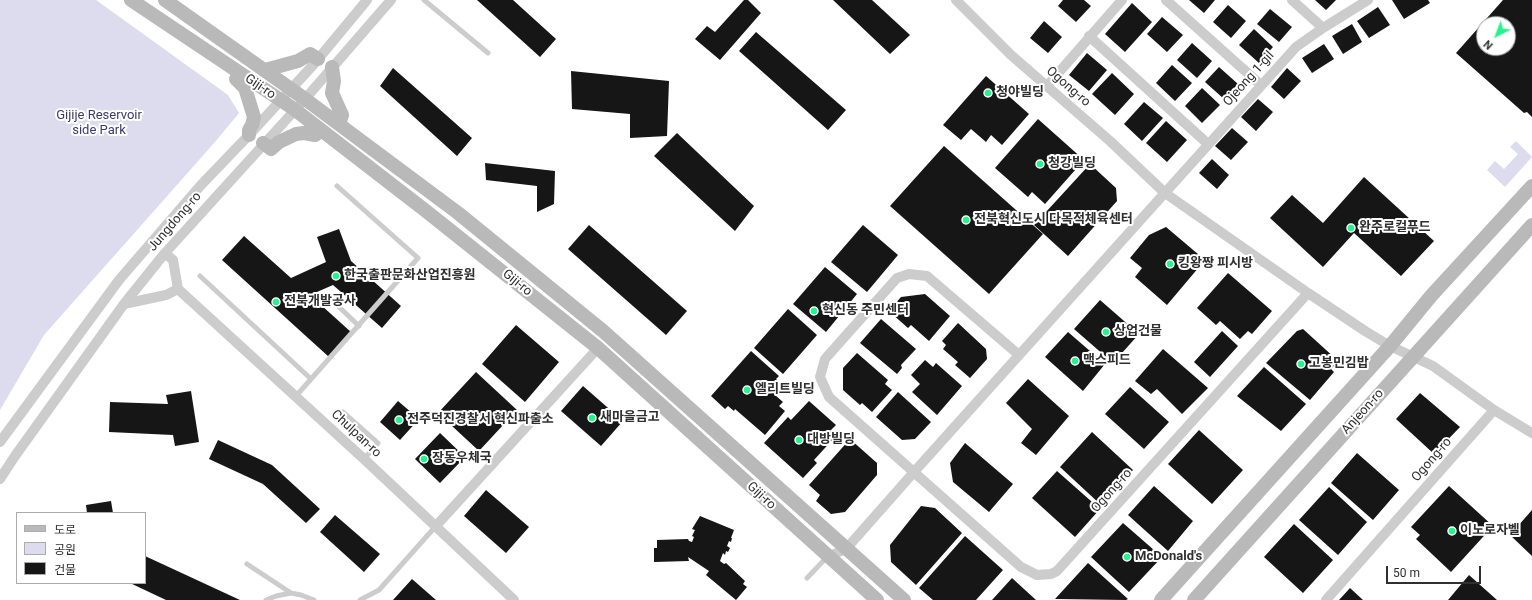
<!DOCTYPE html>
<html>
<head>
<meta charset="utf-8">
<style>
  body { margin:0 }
  #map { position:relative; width:1532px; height:600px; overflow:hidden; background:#fff; font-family:Roboto,"Noto Sans KR",sans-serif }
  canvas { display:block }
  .legend { position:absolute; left:16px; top:512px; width:130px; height:72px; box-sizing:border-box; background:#fff; border:1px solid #acacac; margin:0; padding:5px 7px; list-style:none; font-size:12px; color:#2f2f2f }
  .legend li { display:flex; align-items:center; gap:8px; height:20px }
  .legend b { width:20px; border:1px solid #acacac }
  .north { position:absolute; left:1476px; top:16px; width:40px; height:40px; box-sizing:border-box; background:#fff; border:1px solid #acacac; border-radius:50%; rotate:222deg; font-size:11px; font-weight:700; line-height:16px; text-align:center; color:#2f2f2f }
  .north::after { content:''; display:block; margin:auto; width:14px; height:18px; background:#22f68b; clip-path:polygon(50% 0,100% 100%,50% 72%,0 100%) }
  .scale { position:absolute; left:1386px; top:566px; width:95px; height:18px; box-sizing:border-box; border:2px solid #2f2f2f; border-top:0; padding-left:5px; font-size:12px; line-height:14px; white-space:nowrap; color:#2f2f2f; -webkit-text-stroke:3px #fff; paint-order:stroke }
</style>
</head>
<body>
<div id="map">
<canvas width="1532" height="600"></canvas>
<ul class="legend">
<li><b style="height:5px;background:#b9b9b9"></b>도로</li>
<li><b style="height:11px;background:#dcdcee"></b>공원</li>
<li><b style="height:11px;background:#161616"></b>건물</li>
</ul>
<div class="north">N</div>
<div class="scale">50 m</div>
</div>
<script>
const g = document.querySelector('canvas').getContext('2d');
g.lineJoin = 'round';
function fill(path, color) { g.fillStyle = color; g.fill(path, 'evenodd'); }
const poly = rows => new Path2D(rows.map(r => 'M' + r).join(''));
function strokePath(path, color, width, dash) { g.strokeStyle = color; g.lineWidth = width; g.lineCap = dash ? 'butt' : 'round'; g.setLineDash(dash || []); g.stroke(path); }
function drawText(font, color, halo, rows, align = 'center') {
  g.font = font + ' Roboto,"Noto Sans KR",sans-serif'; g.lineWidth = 4; g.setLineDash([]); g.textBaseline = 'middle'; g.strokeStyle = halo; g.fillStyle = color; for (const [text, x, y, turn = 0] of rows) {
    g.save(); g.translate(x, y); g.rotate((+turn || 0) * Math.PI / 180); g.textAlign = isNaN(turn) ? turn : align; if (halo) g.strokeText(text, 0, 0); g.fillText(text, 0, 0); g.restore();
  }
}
fill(poly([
  [0,0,96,0,228,95,239,113,215,142,44,335,0,410],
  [1516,141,1532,157,1505,187,1487,170,1495,161,1504,169,1518,154,1510,147]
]), '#dcdcee');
fill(poly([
  [477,0,513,0,556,39,540,57],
  [744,0,748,0,761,13,720,60,695,39,707,26,715,32],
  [833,0,872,0,910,35,890,54],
  [1063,0,1084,0,1091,6,1076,22,1058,6],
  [1189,0,1215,0,1204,13],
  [1315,0,1336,0,1326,10],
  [1392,0,1428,0,1430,3,1404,19],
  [1503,0,1532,0,1532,117,1527,112,1524,113,1456,53],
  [1484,24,1508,24,1508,48,1484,48],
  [1132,3,1152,22,1125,52,1105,34],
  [1228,5,1246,21,1231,38,1213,22],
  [1378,7,1390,25,1369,38,1357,21],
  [1270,9,1292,27,1279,42,1257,24],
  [1162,17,1183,35,1167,52,1147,34],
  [1044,21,1062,37,1048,53,1030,38],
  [1352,24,1362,42,1343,54,1332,36],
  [1254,29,1273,47,1259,63,1239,45],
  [756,32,846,110,828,130,739,51],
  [1192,43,1212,61,1197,78,1177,60],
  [1324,44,1334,59,1312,73,1302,58],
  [1087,53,1107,70,1089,91,1069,75],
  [1172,65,1192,83,1175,101,1156,83],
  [1219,67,1238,84,1224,99,1205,82],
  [393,68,472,138,457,156,380,86],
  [1287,68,1301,81,1284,99,1271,87],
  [571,71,669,81,667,136,630,138,630,114,572,109],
  [1112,73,1134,94,1115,115,1092,94],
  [986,76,1029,114,1002,145,991,135,986,142,971,129,961,140,943,125],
  [1202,88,1220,105,1202,123,1185,106],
  [1258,99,1273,112,1256,131,1241,117],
  [1144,102,1163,118,1142,141,1124,124],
  [1038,119,1084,160,1045,204,1032,192,1028,197,995,168],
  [1166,121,1187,140,1167,162,1146,143],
  [1232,128,1248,142,1231,160,1215,146],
  [677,133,754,206,735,231,654,156],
  [944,146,1043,234,989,294,890,206],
  [1212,159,1229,175,1217,189,1199,173],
  [485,163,555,171,554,204,537,212,537,186,486,180],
  [1090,164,1116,188,1117,201,1068,256,1034,225],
  [1364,177,1434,241,1401,276,1354,233,1323,267,1270,218,1292,195,1323,223],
  [589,225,687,311,666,335,568,249],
  [863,225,898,255,867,292,831,262],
  [1166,227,1205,260,1167,305,1135,277,1142,268,1130,258,1149,235],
  [339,229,351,261,401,306,382,328,333,285,310,295,352,333,329,357,222,260,244,236,291,278,326,262,317,237],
  [825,267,857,294,826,332,793,304],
  [1228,273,1272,311,1252,334,1248,331,1240,339,1220,321,1216,325,1197,308],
  [925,294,950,316,929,341,911,325,908,328,891,313,897,307,894,305,901,297],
  [1100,300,1139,334,1113,363,1074,329],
  [788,309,817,335,783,374,754,348],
  [881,319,916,349,901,365,902,368,897,374,860,343],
  [958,323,986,349,987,359,970,378,955,365,958,362,943,349,946,345,942,341],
  [516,325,559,362,525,402,482,364],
  [1303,329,1336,359,1333,363,1335,365,1331,369,1334,372,1310,400,1266,363,1297,331],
  [1222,331,1238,346,1210,377,1194,362],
  [1068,332,1105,364,1083,391,1045,357],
  [1163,349,1208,388,1182,414,1157,389,1151,394,1135,381],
  [751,351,779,376,776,379,783,386,775,395,783,402,779,406,785,411,765,435,735,409,734,411,728,406,725,409,711,396],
  [857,353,888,380,885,384,892,390,872,412,862,403,860,405,843,390,843,368],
  [925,360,933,367,936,363,962,386,937,415,912,392,920,384,911,375],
  [1264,367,1306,404,1281,431,1237,396],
  [476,372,517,410,479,451,438,413],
  [1028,379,1069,416,1036,455,1021,443,1032,429,1006,403],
  [583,386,623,421,601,446,561,411],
  [1130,387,1169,422,1144,449,1105,414],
  [191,391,199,442,175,446,173,435,109,432,110,402,168,404,166,395],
  [898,392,931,422,915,439,902,440,876,417],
  [1420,393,1460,427,1434,454,1396,419],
  [398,401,419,419,400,440,380,422],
  [809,401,836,425,829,432,835,437,814,460,817,463,803,478,764,443,788,417,791,420],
  [1199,430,1243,470,1212,504,1168,464],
  [1092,432,1133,470,1101,505,1060,467],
  [440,433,465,457,440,483,415,459],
  [850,439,877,463,877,475,845,512,831,514,816,501,820,495,809,485],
  [218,440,272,465,320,509,306,523,263,484,209,459],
  [965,443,1013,484,989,512,953,482,950,463],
  [1357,453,1399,490,1373,520,1331,483],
  [1057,471,1100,509,1075,537,1032,498],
  [1154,486,1193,521,1168,551,1128,515],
  [1449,486,1493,526,1451,572,1416,539,1420,535,1411,527],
  [1329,487,1367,522,1338,555,1299,520],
  [486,490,529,527,506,553,464,516],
  [111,501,113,513,87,513,86,505],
  [921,506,935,508,962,533,916,585,891,562,890,545],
  [1532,510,1532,556,1510,535],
  [335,515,380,554,364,572,320,532],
  [700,516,734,530,731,538,732,538,731,542,729,541,727,546,730,548,728,552,726,551,725,555,723,553,720,561,724,564,726,563,745,581,743,584,747,587,736,600,706,575,709,571,688,557,689,561,654,562,654,548,657,548,657,540,688,539,689,541,692,542,694,537,692,536,695,530,692,529],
  [1123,523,1162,557,1129,592,1091,557],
  [1294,524,1333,560,1303,593,1264,557],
  [965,536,1003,570,976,600,933,600,919,588],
  [145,556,240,600,166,600,130,583,145,583],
  [1088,563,1128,599,1126,600,1055,599],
  [1469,575,1497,600,1448,600],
  [1012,578,1036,600,992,600],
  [412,579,436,600,393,600],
  [1350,588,1363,600,1339,600]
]), '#161616');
strokePath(poly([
  [424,0,488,53],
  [200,276,311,379],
  [337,305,359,326],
  [296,396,418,258,337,186],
  [343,412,378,443,364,459],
  [247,564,291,593],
  [807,578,827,557],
  [266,600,276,596,291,593,301,595,314,600],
  [360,600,379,590,435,527]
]), '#ccc', 5);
strokePath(poly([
  [956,0,1011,55,1110,141,1165,193,1308,293,1365,331,1390,346,1433,366,1494,410,1532,433],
  [1166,0,1261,85],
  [1292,0,1323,28],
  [1089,36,1208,144],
  [1047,86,1122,0],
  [165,253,173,260,178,289,364,459,514,600],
  [124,304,166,295,178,289],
  [1019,355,927,276,909,274,897,278,825,359,820,377,829,397,1021,567,1037,575,1051,574,1057,571,1308,293],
  [0,442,119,280,201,185,249,135,314,64,367,0],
  [0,479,15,456,124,304,165,253,305,99,391,0],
  [435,527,598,348],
  [827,557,846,549,914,472,1296,47,1323,28,1368,0],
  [1326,600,1494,410]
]), '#ccc', 10);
strokePath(poly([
  [131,0,294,109,426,211,598,348,877,600],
  [165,0,305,99,458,213,603,331,904,600],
  [332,67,334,81,332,93,342,115,339,124],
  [265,70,298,61,310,54,318,59],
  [239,76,236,79,245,88,254,117,252,125,249,130,249,135],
  [263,143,271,149,279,142,296,134,304,133,315,135,321,130],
  [1161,600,1390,346,1431,296,1532,186],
  [1194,600,1532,225]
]), '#b9b9b9', 14);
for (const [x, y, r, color] of [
  [988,93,4,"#22f68b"],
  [1040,164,4,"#22f68b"],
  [966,220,4,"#22f68b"],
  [1351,228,4,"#22f68b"],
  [1170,264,4,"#22f68b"],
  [336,276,4,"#22f68b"],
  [276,302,4,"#22f68b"],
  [814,311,4,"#22f68b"],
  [1106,332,4,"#22f68b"],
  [1075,361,4,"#22f68b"],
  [1301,364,4,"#22f68b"],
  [747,390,4,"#22f68b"],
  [592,418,4,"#22f68b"],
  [399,420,4,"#22f68b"],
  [799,440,4,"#22f68b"],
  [424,459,4,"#22f68b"],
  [1452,531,4,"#22f68b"],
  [1127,557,4,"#22f68b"]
]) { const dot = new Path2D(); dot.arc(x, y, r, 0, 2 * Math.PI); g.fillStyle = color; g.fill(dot); strokePath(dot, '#fff', 1.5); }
drawText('13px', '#2f2f2f', '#fff', [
  ["Ojeong 1-gil",1249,79,-48],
  ["Giji-ro",260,87,34],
  ["Ogong-ro",1068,87,41],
  ["Jungdong-ro",175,222,-49],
  ["Giji-ro",517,283,39],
  ["Anjeon-ro",1363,412,-48],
  ["Chulpan-ro",356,434,43],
  ["Ogong-ro",1432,460,-49],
  ["Ogong-ro",1112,491,-48],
  ["Giji-ro",761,496,43]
]);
drawText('bold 13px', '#2f2f2f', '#fff', [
  ["청야빌딩",996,93],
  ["청강빌딩",1048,164],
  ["전북혁신도시 다목적체육센터",974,220],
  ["완주로컬푸드",1359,228],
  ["킹왕짱 피시방",1178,264],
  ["한국출판문화산업진흥원",344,276],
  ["전북개발공사",284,302],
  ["혁신동 주민센터",822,311],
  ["상업건물",1114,332],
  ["맥스피드",1083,361],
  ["고봉민김밥",1309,364],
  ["엘리트빌딩",755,390],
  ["새마을금고",600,418],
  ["전주덕진경찰서 혁신파출소",407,420],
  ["대방빌딩",807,440],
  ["장동우체국",432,459],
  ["이노로자벨",1460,531],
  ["McDonald's",1135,557]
], 'left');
drawText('13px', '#3e3870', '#fff', [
  ["Gijije Reservoir",99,116],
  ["side Park",99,131]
]);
</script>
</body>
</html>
